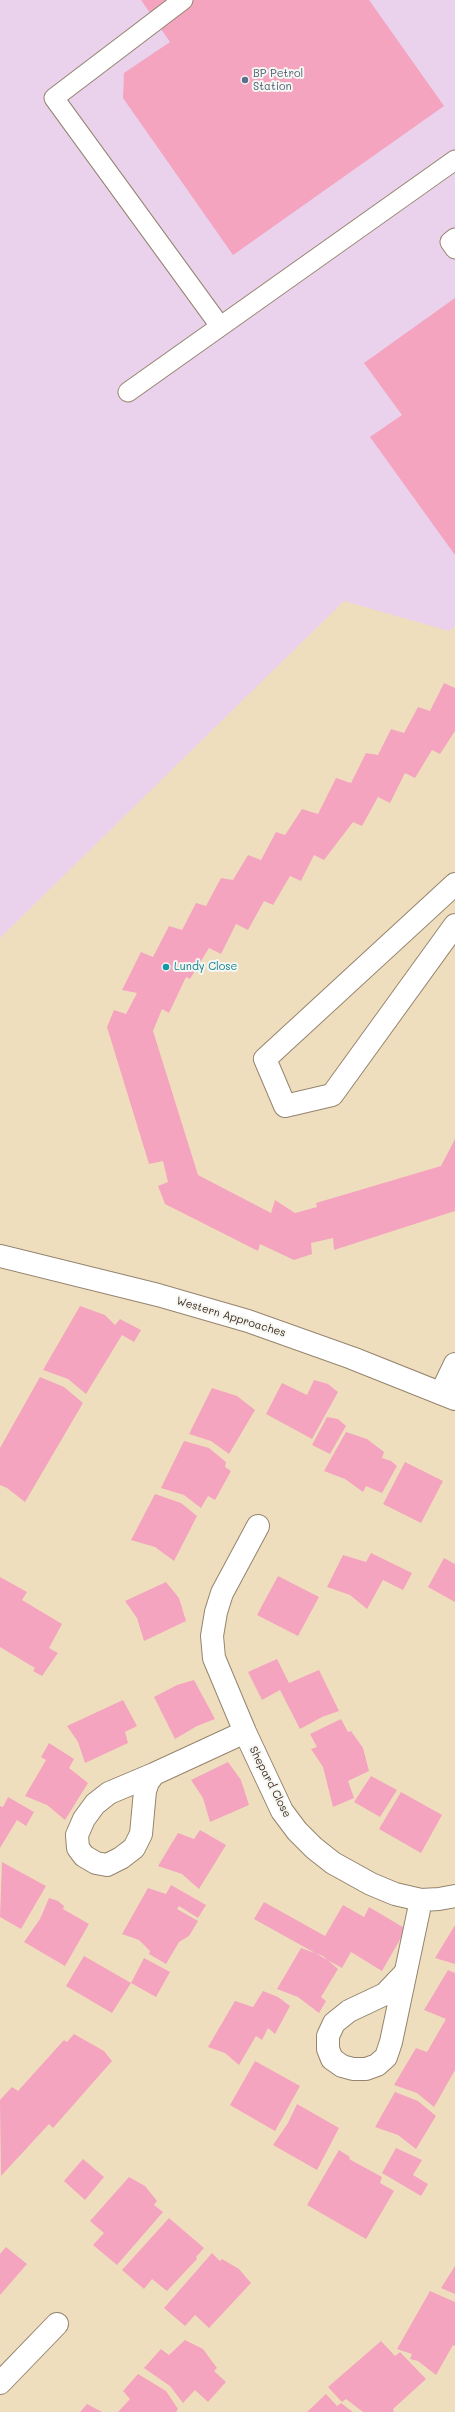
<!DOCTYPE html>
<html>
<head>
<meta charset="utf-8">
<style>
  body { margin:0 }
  canvas { display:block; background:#efdebe }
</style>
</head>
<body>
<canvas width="455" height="2412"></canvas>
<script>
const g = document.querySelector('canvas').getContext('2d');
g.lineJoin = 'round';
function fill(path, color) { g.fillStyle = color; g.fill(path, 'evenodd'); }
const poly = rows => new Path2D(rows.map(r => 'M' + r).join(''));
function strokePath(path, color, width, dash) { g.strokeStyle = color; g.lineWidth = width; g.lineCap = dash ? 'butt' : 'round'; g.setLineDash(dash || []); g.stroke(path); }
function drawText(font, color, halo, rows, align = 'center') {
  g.font = font + ' Mali,sans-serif'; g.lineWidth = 4; g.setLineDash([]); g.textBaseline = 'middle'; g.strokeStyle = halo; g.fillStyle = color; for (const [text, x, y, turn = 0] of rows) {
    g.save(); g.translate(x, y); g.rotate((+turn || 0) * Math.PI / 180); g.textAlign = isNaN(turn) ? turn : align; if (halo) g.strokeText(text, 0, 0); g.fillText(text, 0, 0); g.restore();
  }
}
fill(poly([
  [0,0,455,0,455,626,449,631,344,601,0,938]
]), '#ead1ec');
fill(poly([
  [141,0,369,0,444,106,233,255,123,98,124,73,170,42],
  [455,298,455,555,370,437,402,415,364,363],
  [444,683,455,688,455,731,440,754,432,750,415,778,405,773,390,803,378,797,362,826,353,822,324,860,314,855,301,881,290,876,273,905,264,901,248,930,236,924,221,954,209,948,190,979,186,977,169,1013,162,1009,153,1031,198,1175,271,1213,275,1200,295,1213,317,1207,316,1203,441,1166,455,1139,455,1211,334,1250,333,1238,311,1243,312,1254,294,1260,260,1244,258,1251,165,1204,158,1186,168,1182,163,1161,149,1164,107,1027,114,1010,126,1014,137,993,122,990,141,952,153,957,169,926,182,930,196,903,206,906,221,878,233,880,248,855,261,860,276,832,285,835,302,809,318,814,336,778,351,783,366,753,378,755,391,729,404,733,418,707,430,711],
  [80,1306,105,1315,115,1325,120,1319,141,1330,134,1342,122,1335,86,1394,68,1379,43,1370],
  [40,1377,64,1387,83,1403,25,1502,7,1488,0,1485,0,1448],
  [314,1380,328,1384,338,1392,312,1439,266,1414,282,1383,307,1395],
  [212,1388,237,1396,255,1410,229,1454,211,1441,189,1434],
  [327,1417,338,1419,346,1426,330,1454,312,1445],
  [346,1432,367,1439,384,1452,382,1458,391,1461,397,1466,382,1493,366,1486,363,1492,345,1479,324,1471],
  [184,1441,209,1448,226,1462,225,1467,231,1471,215,1500,208,1496,201,1508,184,1495,161,1488],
  [405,1462,443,1481,421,1523,383,1504],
  [155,1494,181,1503,197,1516,174,1561,155,1547,131,1540],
  [371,1553,412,1573,403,1590,383,1580,367,1609,350,1595,327,1587,343,1555,366,1562],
  [444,1558,455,1564,455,1602,428,1587],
  [278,1576,319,1597,298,1636,257,1615],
  [0,1577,27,1592,22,1600,62,1624,49,1648,58,1653,42,1676,33,1671,35,1668,0,1647],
  [166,1582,179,1598,186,1621,144,1641,137,1618,125,1601],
  [277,1659,289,1683,319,1670,339,1711,322,1717,300,1729,280,1690,262,1700,248,1672],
  [194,1680,215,1719,197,1726,175,1739,154,1697,177,1685],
  [123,1700,137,1726,125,1732,128,1743,85,1763,78,1742,67,1726],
  [341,1719,348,1732,351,1731,363,1748,369,1771,348,1781,354,1798,333,1807,323,1767,311,1749,317,1747,310,1734],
  [49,1743,74,1759,69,1768,88,1783,65,1820,47,1805,25,1796,46,1760,41,1757],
  [228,1762,241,1780,249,1805,210,1822,203,1798,191,1780],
  [371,1776,397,1790,380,1817,354,1802],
  [401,1792,442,1815,421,1853,379,1829],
  [8,1797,34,1812,26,1826,17,1820,0,1848,0,1806,3,1807],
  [200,1830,226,1845,199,1889,182,1874,158,1866,178,1833,194,1839],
  [2,1862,46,1886,21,1929,0,1917],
  [171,1885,206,1905,198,1918,179,1906,177,1909,198,1921,189,1936,179,1942,166,1964,149,1954,150,1951,139,1940,122,1934,148,1888,166,1894],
  [49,1898,58,1901,64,1906,63,1909,89,1924,65,1966,24,1942,40,1919],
  [264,1902,325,1936,343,1905,364,1917,369,1907,406,1929,382,1971,351,1952,342,1968,254,1919],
  [455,1925,455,1964,435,1958],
  [301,1948,323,1956,338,1969,321,1997,326,2001,319,2013,298,1997,277,1989],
  [84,1956,131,1983,112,2013,66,1986],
  [144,1958,170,1972,156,1997,131,1983],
  [448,1970,455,1973,455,2070,434,2107,417,2093,394,2085,416,2048,427,2052,446,2019,424,2010],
  [263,1991,278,1997,290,2006,275,2034,268,2028,262,2040,256,2036,239,2065,225,2053,208,2047,235,2001,253,2007],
  [74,2034,104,2051,112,2061,53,2128,49,2124,1,2176,0,2100,12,2087,18,2091,64,2040,67,2042],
  [255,2061,300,2086,275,2131,230,2105],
  [395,2092,418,2101,436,2116,416,2149,398,2135,375,2127],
  [297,2104,339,2128,317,2170,273,2145,288,2123],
  [396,2148,422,2160,413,2175,428,2184,421,2196,382,2173],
  [339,2150,350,2157,349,2159,382,2177,380,2183,394,2191,366,2239,307,2205],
  [83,2159,104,2177,85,2200,64,2181],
  [129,2177,145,2186,157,2201,154,2205,163,2212,117,2265,93,2245,104,2233,90,2221],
  [169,2218,204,2248,196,2257,197,2259,167,2291,152,2279,144,2289,122,2270],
  [6,2247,27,2264,0,2295,0,2254],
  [212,2253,220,2261,222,2259,239,2269,251,2283,209,2328,195,2315,185,2326,164,2308],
  [455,2266,455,2294,441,2288],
  [430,2291,455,2302,455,2346,453,2345,436,2375,418,2361,410,2359,412,2354,397,2349],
  [185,2340,203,2349,217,2368,214,2371,226,2382,208,2402,195,2390,183,2403,170,2386,144,2368,161,2349,169,2355],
  [381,2341,395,2356,400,2352,426,2379,393,2409,394,2412,363,2412,346,2399,342,2402,328,2387],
  [138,2374,166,2391,178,2409,176,2412,118,2412,130,2399,123,2391],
  [326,2394,337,2406,341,2403,353,2412,307,2412],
  [87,2404,102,2412,80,2412]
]), '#f4a4bf');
const lane = poly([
  [183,0,54,98,220,326],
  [455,238,450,242,455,249],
  [128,392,455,160]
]);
const street = poly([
  [455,884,265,1059,285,1106,332,1095,455,925],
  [441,1393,455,1364],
  [258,1526,222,1593,216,1612,212,1636,214,1658,245,1732,282,1811,297,1831,314,1848,333,1863,371,1884,395,1894,421,1900,439,1899,455,1896],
  [154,1774,109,1793,95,1804,84,1819,77,1835,78,1848,84,1856,96,1863,107,1865,121,1858,134,1848,141,1834,145,1791,148,1782,154,1774,245,1732],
  [404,1974,385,1994,349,2011,334,2023,328,2036,328,2049,332,2059,342,2066,353,2069,366,2069,377,2065,386,2057,391,2042,421,1900],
  [0,2383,57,2324]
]);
const secondary = poly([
  [0,1256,158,1295,248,1321,352,1358,455,1399]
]);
strokePath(lane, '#95846e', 21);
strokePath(street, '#95846e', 24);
strokePath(secondary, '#95846e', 24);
strokePath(lane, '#fff', 19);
strokePath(street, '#fff', 22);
strokePath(secondary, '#fff', 22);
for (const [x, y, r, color] of [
  [245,80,4,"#5c6f8a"],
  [166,967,4,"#0f9aa8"]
]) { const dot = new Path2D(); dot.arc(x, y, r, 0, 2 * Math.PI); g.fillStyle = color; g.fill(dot); strokePath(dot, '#f6f6f2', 1.5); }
drawText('11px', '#4e5e75', '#f6f6f2', [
  ["BP Petrol",253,74],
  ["Station",253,87]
], 'left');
drawText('11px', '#0d838f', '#f6f6f2', [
  ["Lundy Close",174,967]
], 'left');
drawText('11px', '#3b2a1e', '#f6f6f2', [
  ["Western Approaches",231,1317,17],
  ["Shepard Close",270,1782,63]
]);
</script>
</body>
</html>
